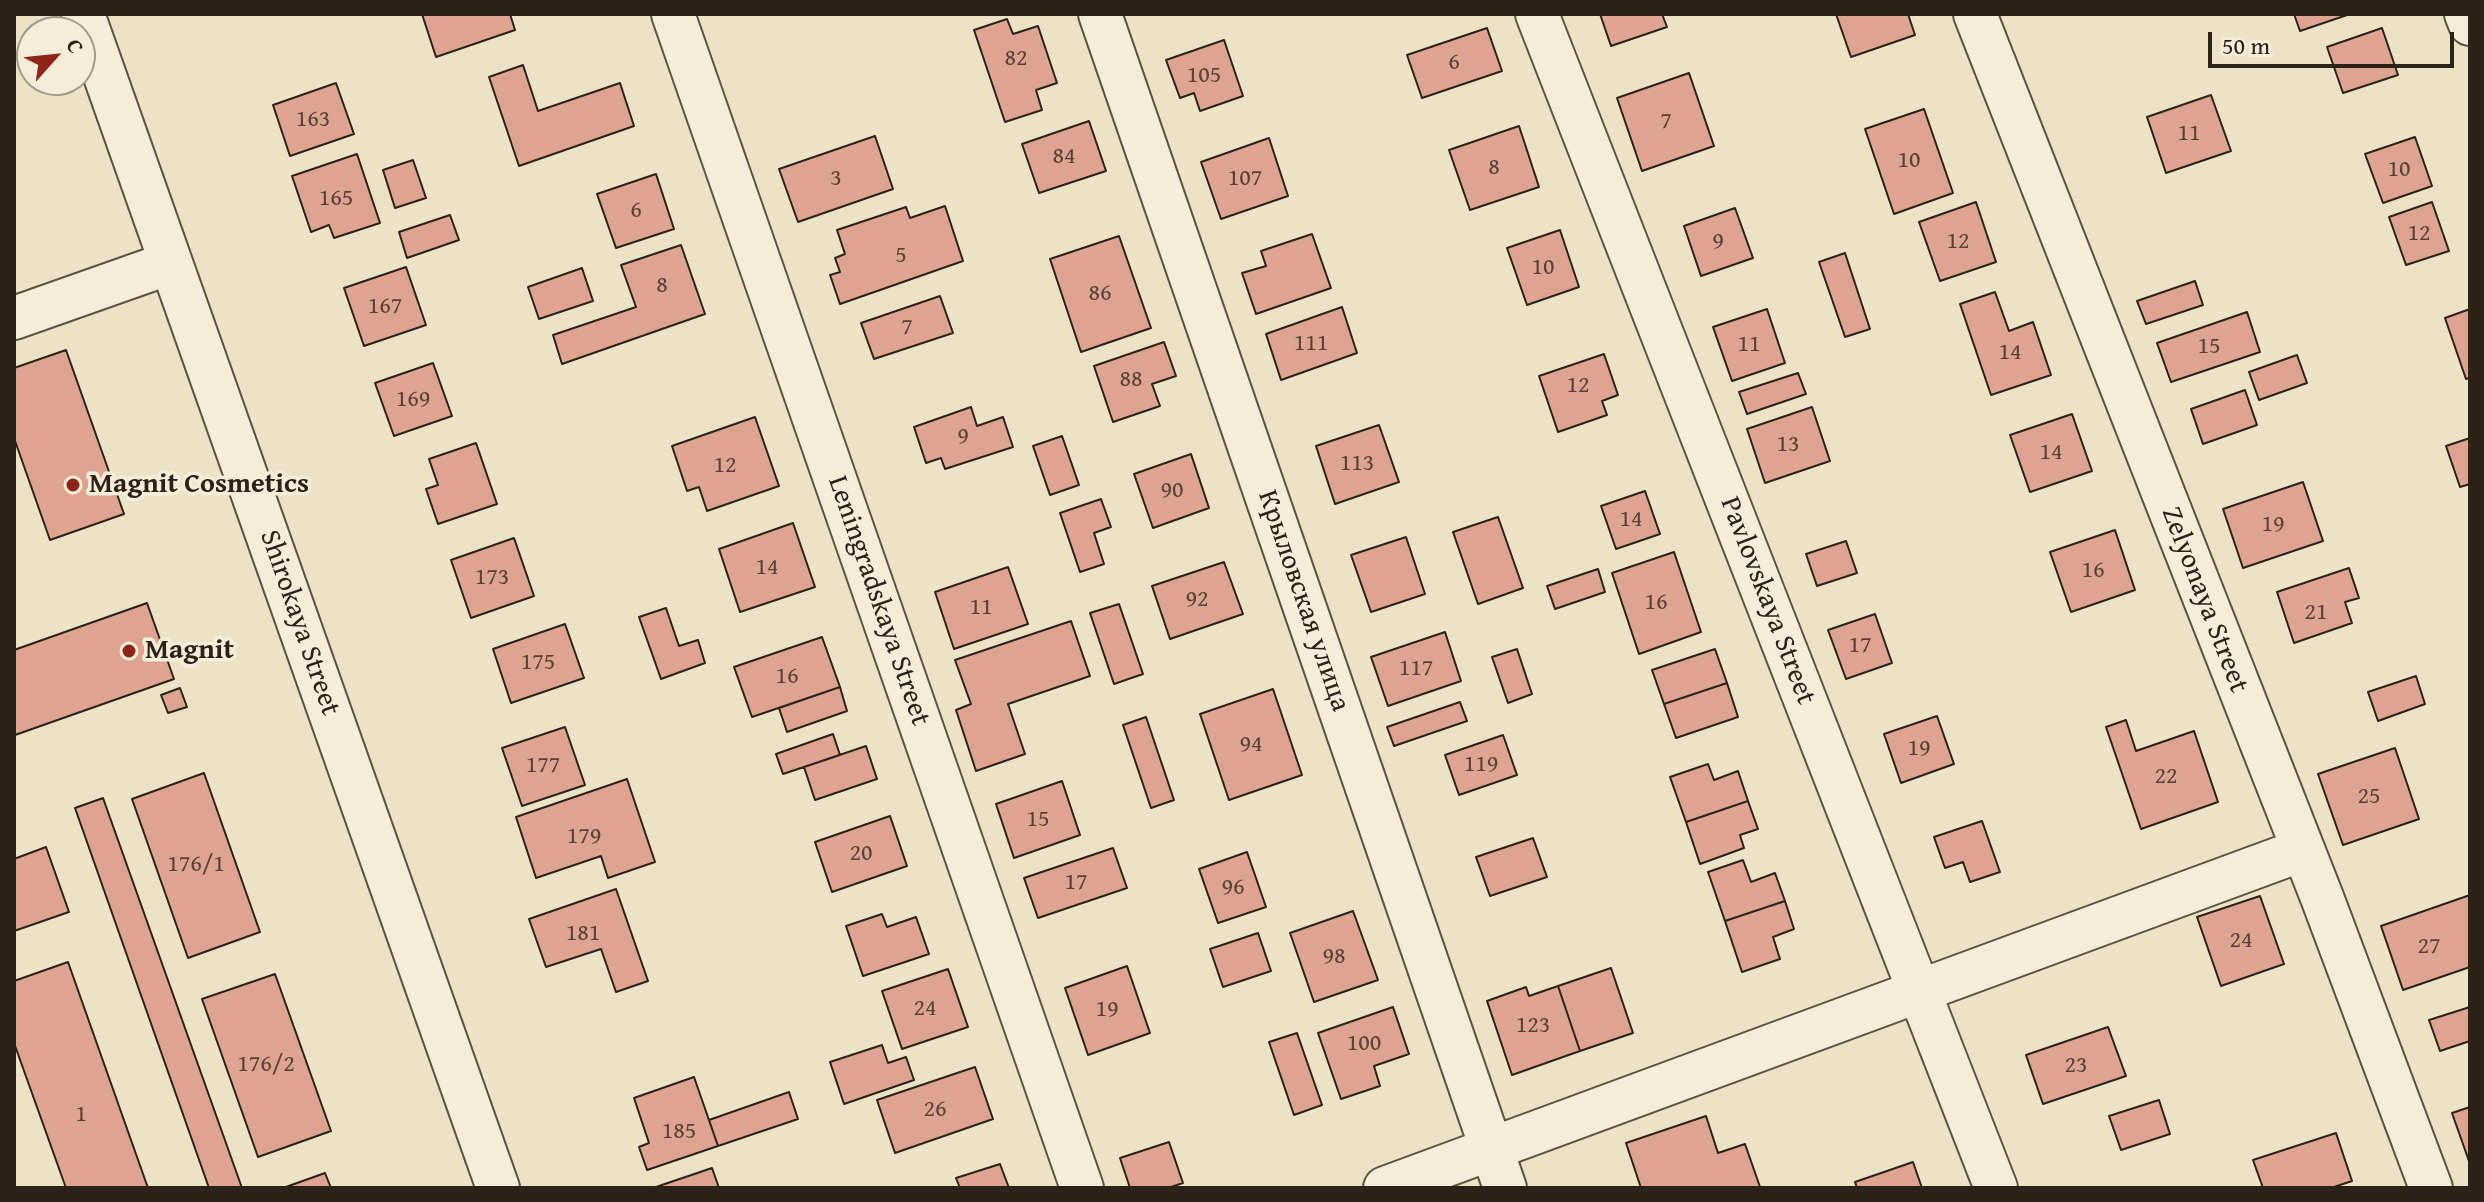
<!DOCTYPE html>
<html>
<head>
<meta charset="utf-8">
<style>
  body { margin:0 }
  #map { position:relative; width:2484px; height:1202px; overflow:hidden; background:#ece3c6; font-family:"Gentium Book Plus",serif }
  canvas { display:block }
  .frame { position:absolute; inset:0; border:16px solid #2c2318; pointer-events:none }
  .north { position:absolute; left:16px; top:16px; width:80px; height:80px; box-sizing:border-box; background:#f3edda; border:2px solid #a39c8c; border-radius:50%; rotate:63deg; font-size:22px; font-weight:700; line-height:32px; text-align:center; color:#2c2318 }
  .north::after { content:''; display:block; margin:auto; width:28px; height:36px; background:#8f2418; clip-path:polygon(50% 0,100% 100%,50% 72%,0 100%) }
  .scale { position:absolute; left:2208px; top:32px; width:246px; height:36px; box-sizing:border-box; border:4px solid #2c2318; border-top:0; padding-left:10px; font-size:24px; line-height:28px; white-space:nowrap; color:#2c2318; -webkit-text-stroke:6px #f3edda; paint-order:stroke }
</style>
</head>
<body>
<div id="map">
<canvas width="2484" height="1202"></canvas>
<div class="frame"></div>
<div class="north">С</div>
<div class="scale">50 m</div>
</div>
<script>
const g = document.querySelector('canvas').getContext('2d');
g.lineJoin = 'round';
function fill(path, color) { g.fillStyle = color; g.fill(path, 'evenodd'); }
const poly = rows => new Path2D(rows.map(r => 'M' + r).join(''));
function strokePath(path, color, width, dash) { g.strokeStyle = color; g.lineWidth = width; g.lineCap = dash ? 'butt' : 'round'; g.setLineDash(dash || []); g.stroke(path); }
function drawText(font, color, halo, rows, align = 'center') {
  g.font = font + ' "Gentium Book Plus",serif'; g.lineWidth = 7; g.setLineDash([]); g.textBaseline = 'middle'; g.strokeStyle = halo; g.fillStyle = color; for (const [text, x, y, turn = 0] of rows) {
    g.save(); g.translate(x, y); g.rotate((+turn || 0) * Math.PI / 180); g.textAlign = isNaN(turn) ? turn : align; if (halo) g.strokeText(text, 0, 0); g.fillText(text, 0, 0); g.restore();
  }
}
const building = poly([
  [422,14,510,14,515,30,436,57,422,14],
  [1600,14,1662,14,1667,27,1611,46,1600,14],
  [1836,14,1908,14,1915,35,1851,57,1836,14],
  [2294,14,2350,14,2300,31,2294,14],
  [1007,19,1013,34,1038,26,1057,83,1036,90,1042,110,1005,122,974,30,1007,19],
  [1487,28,1502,71,1422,98,1407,55,1487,28],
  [2382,28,2398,75,2343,93,2327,47,2382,28],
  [1224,40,1243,96,1200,111,1194,93,1180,98,1166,60,1224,40],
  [523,65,538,111,620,83,634,126,519,166,489,77,523,65],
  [1689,73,1714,146,1642,171,1617,98,1689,73],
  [336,83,354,134,290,156,273,105,336,83],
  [2211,95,2231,151,2166,173,2147,117,2211,95],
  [1924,109,1953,193,1894,214,1865,129,1924,109],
  [1089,121,1106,171,1039,193,1022,144,1089,121],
  [1519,126,1539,187,1470,210,1449,150,1519,126],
  [875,136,893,189,798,222,779,169,875,136],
  [2415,137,2432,186,2383,203,2365,154,2415,137],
  [1269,138,1288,196,1221,219,1201,162,1269,138],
  [357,154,380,223,334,238,329,225,311,232,292,176,357,154],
  [413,160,426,198,395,208,383,170,413,160],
  [656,174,674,229,616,248,597,194,656,174],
  [1976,202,1996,262,1940,281,1919,222,1976,202],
  [2432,202,2449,251,2406,265,2389,217,2432,202],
  [945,206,963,261,840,304,830,275,840,272,835,258,845,254,837,230,906,207,910,218,945,206],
  [1735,208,1753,258,1701,276,1684,226,1735,208],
  [450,215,459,240,407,258,399,232,450,215],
  [1560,230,1579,287,1527,305,1507,248,1560,230],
  [1312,234,1331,288,1256,314,1242,273,1266,266,1261,251,1312,234],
  [1119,236,1151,328,1081,352,1050,259,1119,236],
  [681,245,705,314,562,364,553,335,636,307,621,265,681,245],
  [1845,253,1870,329,1845,337,1819,262,1845,253],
  [406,267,426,325,364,346,344,288,406,267],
  [582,268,593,301,539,319,528,287,582,268],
  [2195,281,2203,305,2146,324,2137,301,2195,281],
  [1995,292,2009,331,2033,322,2051,375,1991,395,1960,304,1995,292],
  [940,296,953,333,874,359,861,323,940,296],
  [1342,307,1357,353,1281,380,1266,334,1342,307],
  [1767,309,1785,363,1732,381,1713,327,1767,309],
  [2470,309,2470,378,2466,379,2445,318,2470,309],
  [2247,312,2260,352,2171,382,2157,343,2247,312],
  [1164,342,1176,376,1152,384,1160,406,1113,422,1094,366,1164,342],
  [66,350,124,514,50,540,14,438,14,368,66,350],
  [1604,354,1618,395,1602,401,1607,415,1558,432,1539,376,1604,354],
  [2297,355,2307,383,2259,400,2249,372,2297,355],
  [433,363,452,416,394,436,375,383,433,363],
  [1798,373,1806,394,1747,414,1739,392,1798,373],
  [2245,390,2257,425,2203,444,2191,409,2245,390],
  [971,407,977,426,1003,417,1013,447,945,469,941,458,926,463,914,427,971,407],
  [1812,407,1830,461,1765,483,1747,429,1812,407],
  [2072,414,2092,471,2030,492,2010,435,2072,414],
  [755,417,779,486,707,511,699,487,687,491,672,446,755,417],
  [1379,425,1399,482,1335,504,1316,446,1379,425],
  [1062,436,1079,485,1050,495,1033,446,1062,436],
  [2470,438,2470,484,2460,487,2446,446,2470,438],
  [476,443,497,504,438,524,426,489,438,485,429,459,476,443],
  [1191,454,1209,508,1153,528,1134,474,1191,454],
  [2303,482,2323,541,2243,568,2223,509,2303,482],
  [1645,491,1660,534,1616,549,1601,506,1645,491],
  [1101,499,1111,527,1094,533,1104,564,1080,572,1060,513,1101,499],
  [1498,517,1523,588,1478,604,1453,532,1498,517],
  [793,523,815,587,740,612,719,549,793,523],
  [2115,530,2135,590,2071,612,2050,552,2115,530],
  [1406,537,1425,594,1371,612,1351,555,1406,537],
  [514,538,534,596,471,618,451,560,514,538],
  [1846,541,1857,573,1817,586,1806,554,1846,541],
  [1674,552,1701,632,1639,654,1612,573,1674,552],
  [1224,562,1243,614,1170,639,1152,586,1224,562],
  [1008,567,1028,624,954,649,935,592,1008,567],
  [2349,568,2359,598,2345,602,2352,623,2294,643,2277,592,2349,568],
  [1598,569,1605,592,1555,609,1547,586,1598,569],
  [147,603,174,679,15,735,14,650,147,603],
  [1119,604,1143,674,1114,684,1090,613,1119,604],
  [666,608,679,646,698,640,705,663,661,679,639,617,666,608],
  [1875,614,1892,663,1846,679,1828,630,1875,614],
  [1071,621,1090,676,1008,704,1025,754,976,771,956,710,971,704,955,660,1071,621],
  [565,624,584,678,511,703,493,649,565,624],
  [1445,632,1461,681,1388,706,1371,657,1445,632],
  [822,637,840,687,752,717,734,667,822,637],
  [1517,649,1532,694,1508,703,1492,657,1517,649],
  [1715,649,1727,683,1664,704,1652,670,1715,649],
  [2416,676,2425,704,2378,721,2368,692,2416,676],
  [1727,683,1738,717,1676,738,1664,704,1727,683],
  [840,687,847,711,787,732,779,708,840,687],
  [180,688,187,707,168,713,161,695,180,688],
  [1273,689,1302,775,1229,800,1200,714,1273,689],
  [1460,702,1467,721,1394,746,1387,727,1460,702],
  [1937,716,1954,764,1901,783,1884,734,1937,716],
  [1146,717,1174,800,1151,808,1123,725,1146,717],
  [2126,720,2136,751,2194,731,2218,802,2141,829,2106,727,2126,720],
  [565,727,585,785,522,806,502,748,565,727],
  [833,734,840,755,783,774,776,754,833,734],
  [1503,735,1517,775,1459,795,1445,755,1503,735],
  [866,746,877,779,815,800,804,767,866,746],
  [2395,748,2419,819,2343,845,2318,774,2395,748],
  [1708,764,1714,780,1738,771,1748,801,1686,822,1670,777,1708,764],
  [204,773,260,932,188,958,132,799,204,773],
  [627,779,655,862,608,878,601,856,536,878,516,817,627,779],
  [1062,781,1080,835,1014,858,996,804,1062,781],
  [103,798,242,1188,209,1188,75,808,103,798],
  [1748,801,1758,829,1740,835,1744,848,1700,864,1686,822,1748,801],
  [890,816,907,866,832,892,815,842,890,816],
  [1982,821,2000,872,1970,882,1963,862,1945,868,1934,837,1982,821],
  [1533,838,1547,877,1490,896,1476,857,1533,838],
  [46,847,69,912,14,931,14,859,46,847],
  [1113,848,1127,888,1038,918,1024,878,1113,848],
  [1247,852,1266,907,1218,923,1199,869,1247,852],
  [1743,860,1751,882,1775,873,1785,901,1725,921,1708,872,1743,860],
  [616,889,648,981,616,992,601,949,546,967,529,919,616,889],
  [2470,895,2470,967,2403,990,2381,926,2470,895],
  [2260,896,2284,964,2221,986,2197,917,2260,896],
  [1785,901,1794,929,1773,937,1780,959,1742,972,1725,921,1785,901],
  [1353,911,1378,980,1314,1002,1290,933,1353,911],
  [882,914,887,927,916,917,929,954,863,976,846,926,882,914],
  [1258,933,1271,971,1223,987,1210,949,1258,933],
  [68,962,148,1188,66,1188,14,1043,14,981,68,962],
  [1127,966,1150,1033,1088,1055,1065,988,1127,966],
  [1611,968,1633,1033,1580,1051,1558,986,1611,968],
  [948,969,968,1027,902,1049,882,991,948,969],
  [275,974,331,1131,258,1157,202,999,275,974],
  [1558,986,1580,1051,1512,1075,1487,1001,1526,987,1529,996,1558,986],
  [1393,1007,1409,1054,1374,1066,1380,1086,1341,1099,1318,1033,1393,1007],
  [2470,1007,2470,1041,2440,1051,2429,1020,2470,1007],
  [2108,1027,2126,1076,2043,1104,2026,1055,2108,1027],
  [1297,1033,1322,1105,1294,1115,1269,1042,1297,1033],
  [882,1045,888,1063,906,1057,914,1080,844,1104,830,1062,882,1045],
  [975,1067,993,1119,895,1153,877,1100,975,1067],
  [694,1077,718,1146,647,1170,639,1147,649,1143,634,1098,694,1077],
  [789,1092,798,1119,718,1146,709,1120,789,1092],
  [2159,1100,2170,1134,2121,1150,2109,1116,2159,1100],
  [2470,1107,2470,1164,2452,1113,2470,1107],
  [1706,1116,1718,1153,1745,1144,1760,1187,1641,1188,1626,1143,1706,1116],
  [2336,1133,2352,1181,2331,1188,2263,1188,2253,1160,2336,1133],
  [1169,1142,1183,1183,1168,1188,1130,1188,1120,1158,1169,1142],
  [1913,1162,1922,1188,1857,1188,1855,1182,1913,1162],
  [1000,1164,1009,1188,960,1188,956,1178,1000,1164],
  [712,1168,719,1188,653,1188,712,1168],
  [325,1173,331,1188,283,1188,325,1173]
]);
fill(building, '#dfa491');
strokePath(building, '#2c2318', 2);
const minor = poly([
  [83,14,498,1188],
  [673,14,1082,1188],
  [1100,14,1505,1188],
  [1537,14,1996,1188],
  [1975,14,2323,900,2431,1188],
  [2466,14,2470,24],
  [14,318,170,263],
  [1385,1188,2302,850]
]);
strokePath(minor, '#5c5344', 46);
strokePath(minor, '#f3edda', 42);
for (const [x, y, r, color] of [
  [73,485,8,"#8f2418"],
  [129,651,8,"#8f2418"]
]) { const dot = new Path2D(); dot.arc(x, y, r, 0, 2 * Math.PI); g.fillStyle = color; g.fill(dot); strokePath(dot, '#f3edda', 3); }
drawText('24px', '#594336', null, [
  ["82",1016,59],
  ["6",1454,63],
  ["105",1204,76],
  ["163",313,120],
  ["7",1666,122],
  ["11",2189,134],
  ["84",1064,157],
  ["10",1909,161],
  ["8",1494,168],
  ["10",2399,170],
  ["3",836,179],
  ["107",1245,179],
  ["165",336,199],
  ["6",636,211],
  ["12",2419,234],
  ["9",1718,242],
  ["12",1958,242],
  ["5",901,256],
  ["10",1543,268],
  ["8",662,286],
  ["86",1100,294],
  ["167",385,307],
  ["7",907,328],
  ["111",1311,344],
  ["11",1749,345],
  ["15",2209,347],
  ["14",2010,353],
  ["88",1131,380],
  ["12",1578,386],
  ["169",413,400],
  ["9",963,437],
  ["13",1788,445],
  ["14",2051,453],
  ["113",1357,464],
  ["12",725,466],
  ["90",1172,491],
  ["14",1631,520],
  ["19",2273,525],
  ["14",767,568],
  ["16",2093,571],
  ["173",492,578],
  ["92",1197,600],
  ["16",1656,603],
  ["11",981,608],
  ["21",2316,613],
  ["17",1860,646],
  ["175",538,663],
  ["117",1416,669],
  ["16",787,677],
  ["94",1251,745],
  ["19",1919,749],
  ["119",1481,765],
  ["177",543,766],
  ["22",2166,777],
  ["25",2369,797],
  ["15",1038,820],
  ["179",584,837],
  ["20",861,854],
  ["176/1",196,865],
  ["17",1076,883],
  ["96",1233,888],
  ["181",583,934],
  ["24",2241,941],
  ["27",2429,947],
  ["98",1334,957],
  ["24",925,1009],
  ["19",1107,1010],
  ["123",1533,1026],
  ["100",1364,1044],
  ["176/2",266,1065],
  ["23",2076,1066],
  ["26",935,1110],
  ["1",81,1115],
  ["185",679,1132]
]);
drawText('bold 28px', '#2c2318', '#f3edda', [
  ["Magnit Cosmetics",89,485],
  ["Magnit",145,651]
], 'left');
drawText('28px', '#2c2318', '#f3edda', [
  ["Zelyonaya Street",2204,600,69],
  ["Leningradskaya Street",878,601,71],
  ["Крыловская улица",1303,601,71],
  ["Pavlovskaya Street",1767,601,69],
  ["Shirokaya Street",299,623,71]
]);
</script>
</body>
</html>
